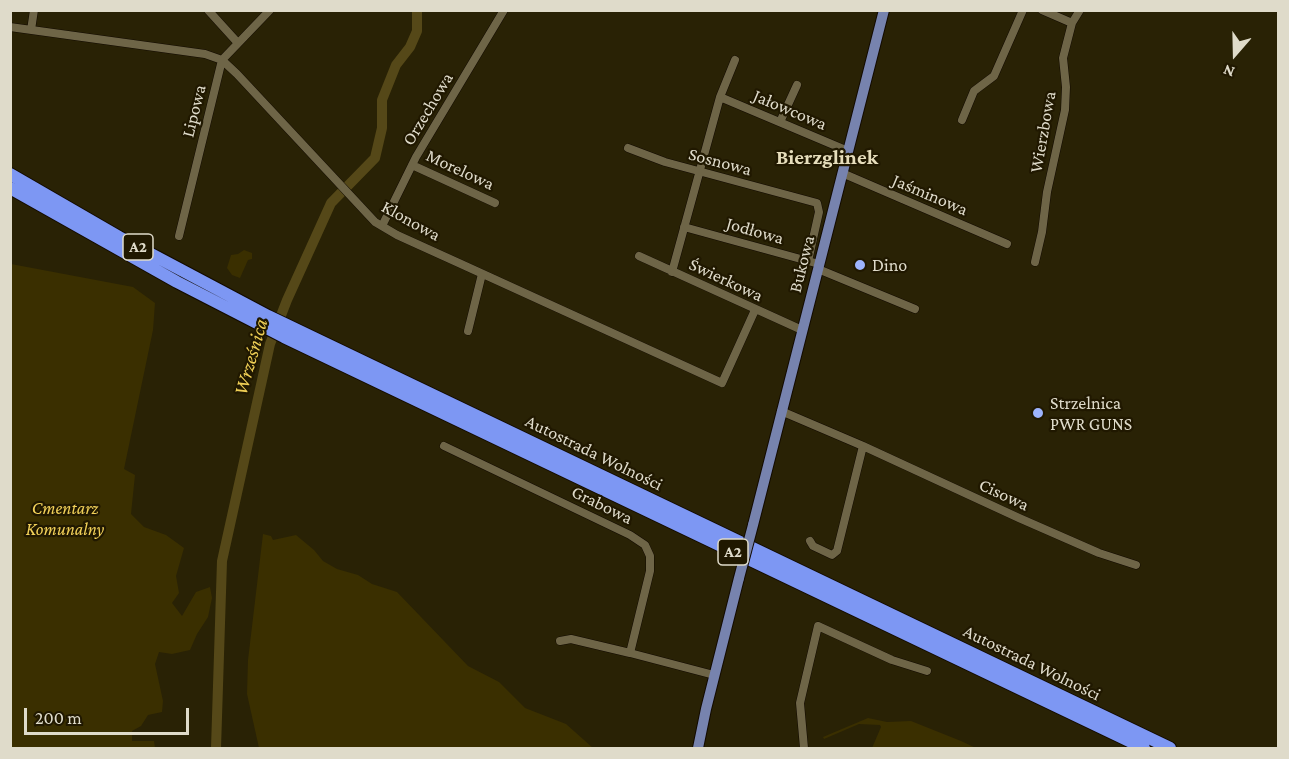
<!DOCTYPE html>
<html>
<head>
<meta charset="utf-8">
<style>
  body { margin:0 }
  #map { position:relative; width:1289px; height:759px; overflow:hidden; background:#292205; font-family:"Crimson Pro",serif }
  canvas { display:block }
  .frame { position:absolute; inset:0; border:12px solid #dfdbca; pointer-events:none }
  .north { position:absolute; left:1205px; top:24px; width:60px; height:60px; -webkit-text-stroke:4px #201800; paint-order:stroke; rotate:200deg; font-size:16px; font-weight:700; line-height:24px; text-align:center; color:#dfdbca }
  .north::after { content:''; display:block; margin:auto; width:21px; height:27px; background:#dfdbca; clip-path:polygon(50% 0,100% 100%,50% 72%,0 100%) }
  .scale { position:absolute; left:24px; top:708px; width:165px; height:27px; box-sizing:border-box; border:3px solid #dfdbca; border-top:0; padding-left:8px; font-size:18px; line-height:21px; white-space:nowrap; color:#dfdbca; -webkit-text-stroke:4px #201800; paint-order:stroke }
</style>
</head>
<body>
<div id="map">
<canvas width="1289" height="759"></canvas>
<div class="frame"></div>
<div class="north">N</div>
<div class="scale">200 m</div>
</div>
<script>
const g = document.querySelector('canvas').getContext('2d');
g.lineJoin = 'round';
function fill(path, color) { g.fillStyle = color; g.fill(path, 'evenodd'); }
const poly = rows => new Path2D(rows.map(r => 'M' + r).join(''));
function strokePath(path, color, width, dash) { g.strokeStyle = color; g.lineWidth = width; g.lineCap = dash ? 'butt' : 'round'; g.setLineDash(dash || []); g.stroke(path); }
function drawText(font, color, halo, rows, align = 'center') {
  g.font = font + ' "Crimson Pro",serif'; g.lineWidth = 4.5; g.setLineDash([]); g.textBaseline = 'middle'; g.strokeStyle = halo; g.fillStyle = color; for (const [text, x, y, turn = 0] of rows) {
    g.save(); g.translate(x, y); g.rotate((+turn || 0) * Math.PI / 180); g.textAlign = isNaN(turn) ? turn : align; if (halo) g.strokeText(text, 0, 0); g.fillText(text, 0, 0); g.restore();
  }
}
fill(poly([
  [244,250,252,253,252,259,248,260,240,278,232,275,227,268,231,255,238,254],
  [11,264,133,287,155,303,153,330,124,469,135,475,131,514,144,527,166,535,184,548,176,576,179,593,172,603,182,616,196,592,210,587,212,598,208,617,197,634,190,650,172,654,159,652,155,664,163,701,162,712,148,715,141,726,132,731,132,741,154,741,155,748,11,748],
  [263,534,271,536,273,540,296,535,314,550,323,561,337,569,358,575,372,584,397,592,468,666,499,682,525,708,566,724,593,748,259,748,247,694,248,660],
  [868,718,887,722,911,721,961,741,976,748,872,748,881,727,880,725,859,724,824,739,823,737]
]), '#3a2f00');
strokePath(poly([
  [216,748,222,561,270,344,287,300,331,203,375,158,382,128,382,100,396,65,410,47,417,31,417,10]
]), '#554818', 10);
const minor = poly([
  [208,10,237,42],
  [1042,10,1072,23],
  [10,27,205,54,222,60,237,74,375,222,397,235,461,264,722,383,755,310],
  [31,30,34,10],
  [720,97,848,151],
  [962,120,974,91,994,76,1023,10],
  [780,122,797,85],
  [628,148,665,162,817,203,819,212,808,261],
  [412,165,495,203],
  [842,173,1007,244],
  [382,226,416,157,504,10],
  [684,227,819,264],
  [179,236,222,60,270,10],
  [639,256,802,330],
  [1035,262,1042,232,1047,192,1065,110,1066,87,1063,58,1072,23,1080,10],
  [818,269,915,309],
  [672,272,720,97,735,60],
  [468,331,482,274],
  [781,411,863,446,1019,518,1099,553,1136,565],
  [444,446,630,535,645,545,650,556,650,571,630,653,714,675],
  [810,541,813,546,832,555,837,551,863,446],
  [560,641,571,639,630,653],
  [804,748,800,703,818,626,892,660,927,671]
]);
const major = poly([
  [753,525,884,10],
  [698,748,706,709,739,578]
]);
const highway = poly([
  [10,174,119,237,268,316,1170,748],
  [10,188,177,282,284,337,1144,748]
]);
strokePath(minor, '#120a00', 9);
strokePath(major, '#120a00', 12);
strokePath(highway, '#120a00', 14);
strokePath(minor, '#6e6547', 8);
strokePath(major, '#7783ae', 10);
strokePath(highway, '#7d97f3', 12);
const majorBridge = poly([
  [739,578,753,525]
]);
strokePath(majorBridge, '#120a00', 12, []);
strokePath(majorBridge, '#7783ae', 10);
for (const [x, y, r, color] of [
  [860,265,6,"#9db4fd"],
  [1038,413,6,"#9db4fd"]
]) { const dot = new Path2D(); dot.arc(x, y, r, 0, 2 * Math.PI); g.fillStyle = color; g.fill(dot); strokePath(dot, '#201800', 2); }
for (const [x, y, w] of [
  [138,247,30],
  [733,552,30]
]) { const box = new Path2D(); box.roundRect(x - w / 2, y - 13, w, 26, 4.5); g.fillStyle = '#201800'; g.fill(box); strokePath(box, '#dfdbca', 1.5); }
drawText('bold 16px', '#dfdbca', null, [
  ["A2",138,247],
  ["A2",733,552]
]);
drawText('18px', '#dfdbca', '#201800', [
  ["Orzechowa",428,109,-59],
  ["Jałowcowa",790,110,23],
  ["Lipowa",194,111,-76],
  ["Wierzbowa",1043,132,-80],
  ["Sosnowa",720,162,15],
  ["Morelowa",460,170,25],
  ["Jaśminowa",930,195,23],
  ["Klonowa",411,221,29],
  ["Jodłowa",755,231,16],
  ["Bukowa",802,264,-76],
  ["Świerkowa",726,280,25],
  ["Autostrada Wolności",594,453,26],
  ["Cisowa",1004,495,25],
  ["Grabowa",602,505,26],
  ["Autostrada Wolności",1032,663,26]
]);
drawText('18px', '#dfdbca', '#201800', [
  ["Dino",872,265],
  ["Strzelnica",1050,403],
  ["PWR GUNS",1050,424]
], 'left');
drawText('italic 18px', '#f3d259', '#201800', [
  ["Cmentarz",65,508],
  ["Komunalny",65,529]
]);
drawText('italic 20px', '#efcf55', '#201800', [
  ["Wrześnica",251,357,-74]
]);
drawText('bold 21px', '#e6ddbb', '#201800', [
  ["Bierzglinek",827,158]
]);
</script>
</body>
</html>
